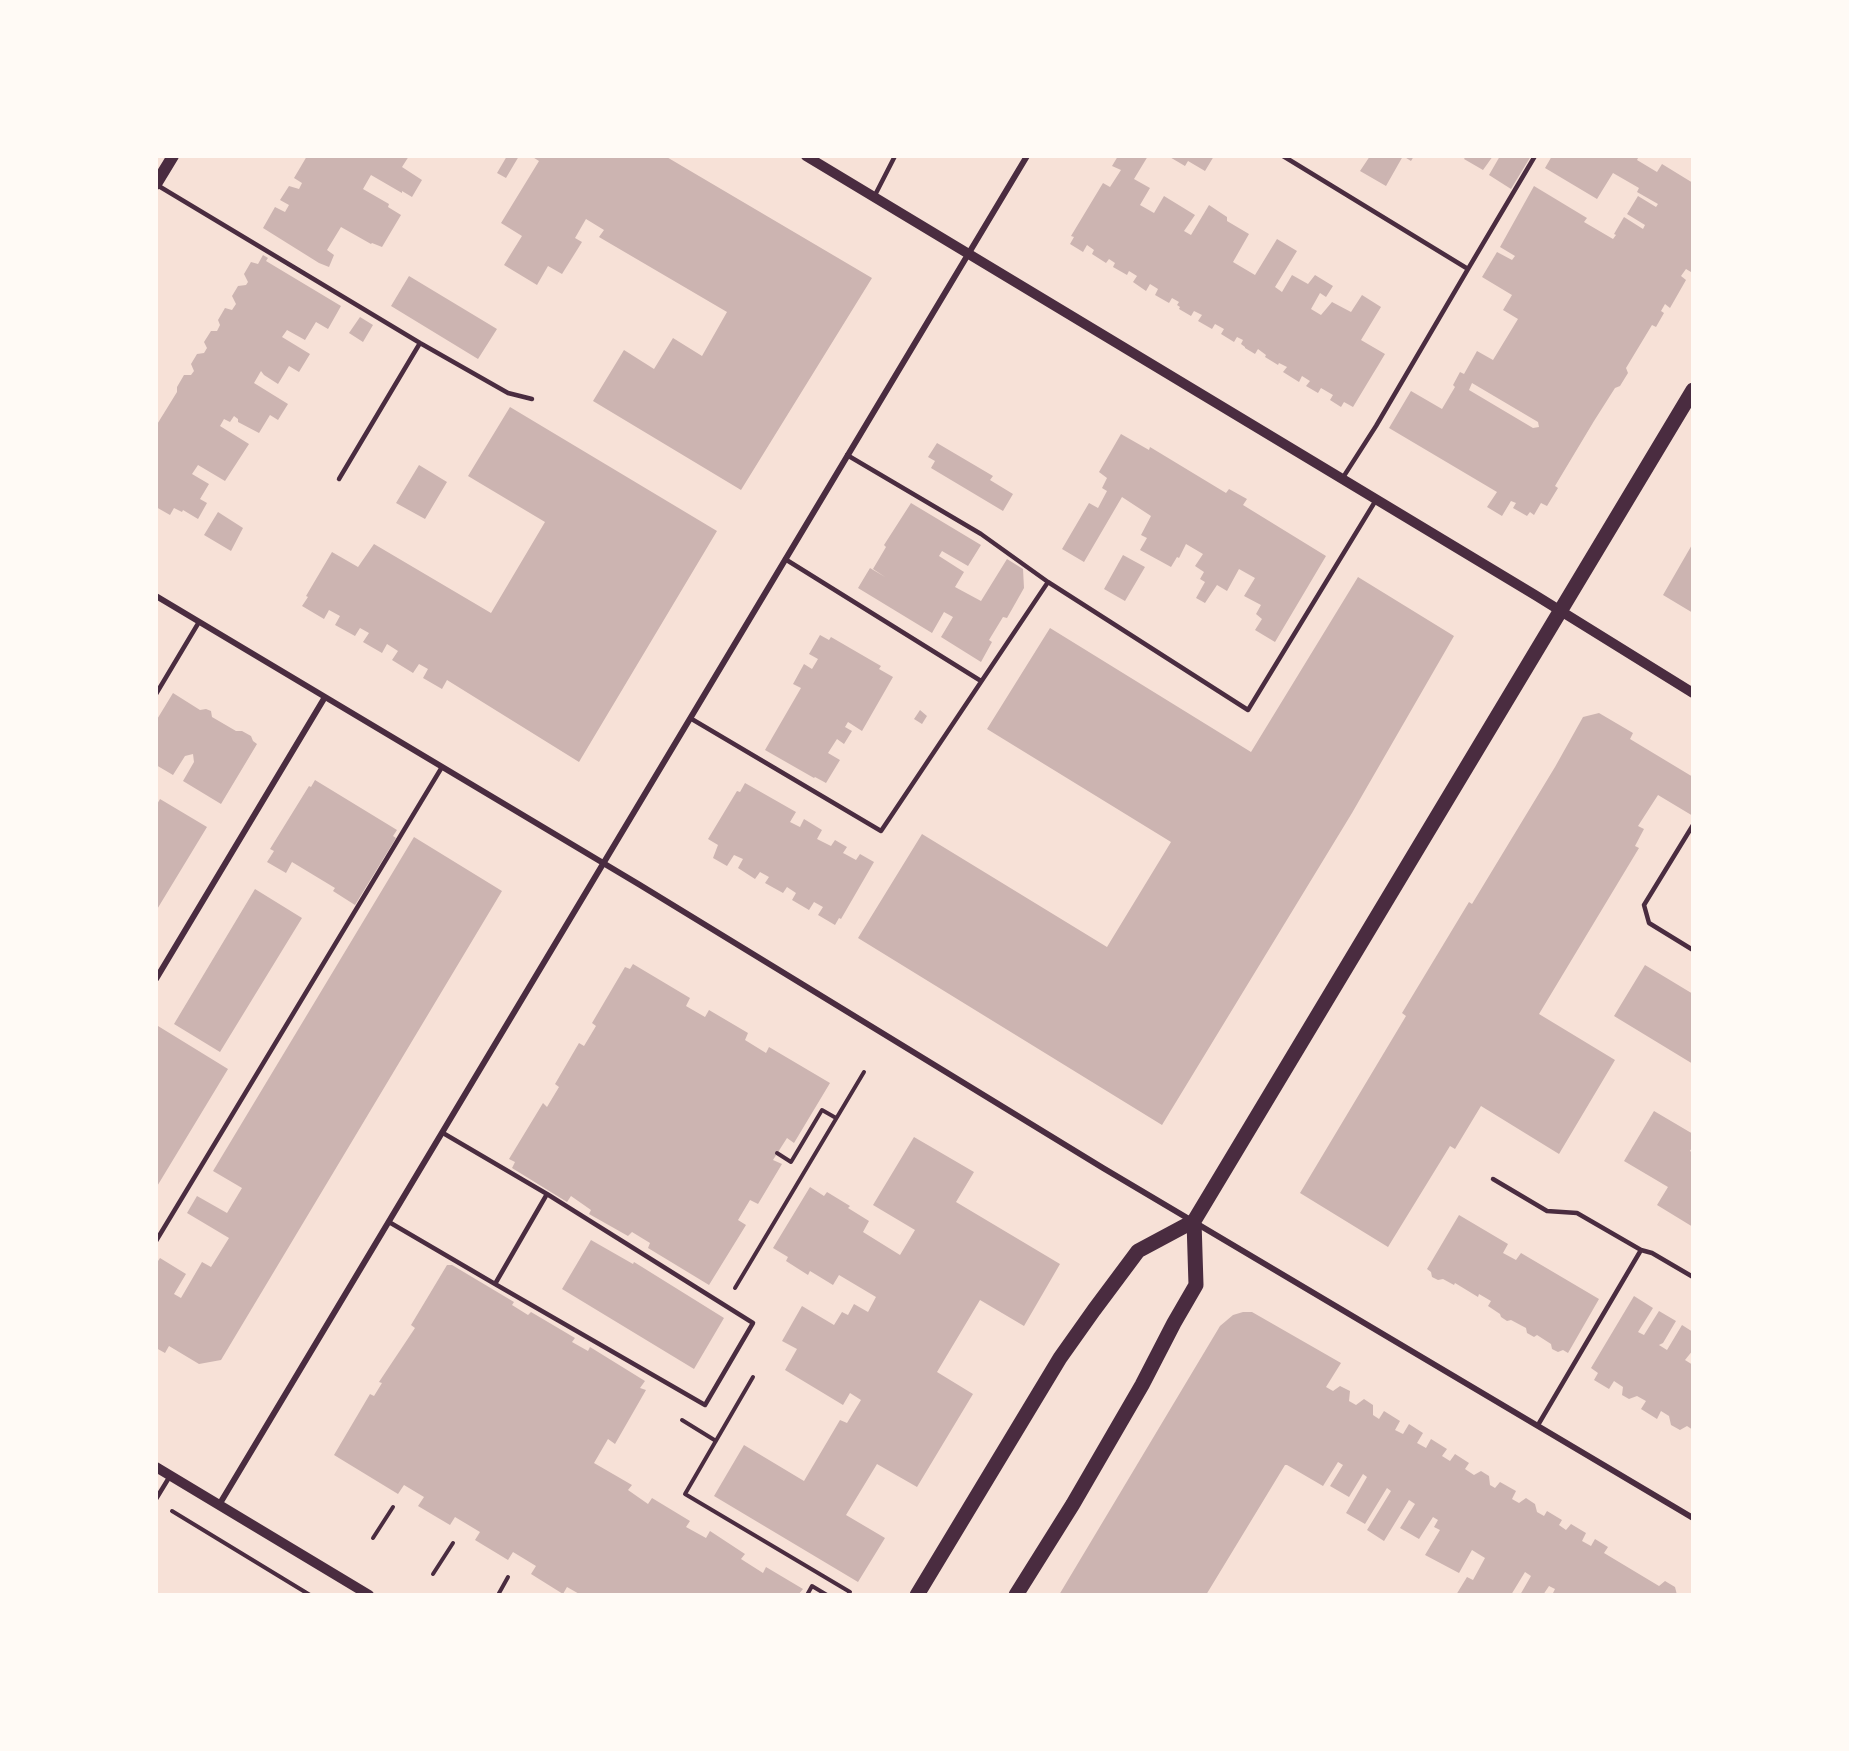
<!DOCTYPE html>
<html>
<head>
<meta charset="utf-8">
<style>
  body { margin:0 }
  #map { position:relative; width:1849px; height:1751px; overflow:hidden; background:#f7e1d7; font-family:Lora,serif }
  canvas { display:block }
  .frame { position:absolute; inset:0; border:158px solid #fffaf5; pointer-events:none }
</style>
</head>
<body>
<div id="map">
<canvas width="1849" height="1751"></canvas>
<div class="frame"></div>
</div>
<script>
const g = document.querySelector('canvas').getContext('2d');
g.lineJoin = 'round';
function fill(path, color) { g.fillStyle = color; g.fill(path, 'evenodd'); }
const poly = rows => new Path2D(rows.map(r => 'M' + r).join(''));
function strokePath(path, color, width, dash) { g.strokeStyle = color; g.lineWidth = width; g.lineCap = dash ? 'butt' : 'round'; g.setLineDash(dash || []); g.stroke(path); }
fill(poly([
  [307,156,409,156,402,167,422,180,412,197,402,191,402,193,371,175,363,189,389,204,388,207,401,215,382,247,372,243,371,244,341,227,327,250,334,255,329,267,319,263,263,228,275,207,285,212,289,205,280,200,289,186,299,189,302,183,294,178],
  [507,156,519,156,506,178,497,173],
  [531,156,665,156,872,278,741,490,593,401,624,350,654,369,673,338,702,356,727,312,599,237,604,230,586,219,575,238,582,242,562,274,548,266,537,285,504,265,522,236,501,223,539,161],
  [1118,156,1148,156,1134,179,1150,188,1140,205,1154,213,1164,196,1195,215,1184,231,1191,235,1209,205,1227,217,1227,221,1249,234,1233,262,1255,275,1277,239,1297,251,1275,287,1282,292,1292,275,1308,284,1315,275,1333,286,1326,297,1320,293,1311,309,1321,315,1332,302,1351,312,1362,295,1381,307,1361,340,1385,354,1353,407,1344,402,1341,407,1330,400,1333,395,1321,388,1318,393,1306,386,1310,381,1302,376,1299,382,1283,372,1287,367,1279,363,1278,365,1265,357,1266,355,1258,349,1255,354,1245,348,1245,347,1241,344,1243,340,1237,337,1234,342,1221,334,1224,329,1215,324,1212,329,1198,321,1202,315,1194,311,1191,316,1179,309,1180,307,1177,305,1179,302,1172,298,1169,303,1155,295,1158,289,1150,284,1146,291,1133,282,1137,276,1129,271,1127,275,1113,267,1115,263,1109,259,1106,263,1092,254,1094,250,1087,245,1083,252,1070,244,1074,237,1071,236,1103,183,1110,187,1121,170,1112,166],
  [1168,156,1214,156,1205,171,1188,161,1185,166],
  [1370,156,1414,156,1411,161,1403,156,1386,186,1360,171],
  [1466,156,1493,156,1483,170,1464,159],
  [1500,156,1531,156,1511,189,1489,175],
  [1552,156,1639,156,1637,160,1657,172,1662,164,1693,183,1693,268,1691,272,1686,269,1681,276,1686,280,1670,308,1665,304,1661,311,1664,313,1656,327,1652,325,1626,368,1628,373,1620,386,1615,388,1594,421,1555,486,1558,488,1547,506,1541,503,1534,515,1530,512,1527,516,1513,508,1516,503,1511,501,1502,516,1487,507,1497,492,1389,428,1411,391,1442,409,1455,387,1453,385,1460,372,1464,374,1477,351,1493,360,1518,319,1503,310,1512,295,1482,277,1497,252,1512,260,1515,256,1500,247,1534,186,1587,218,1584,222,1613,239,1616,235,1614,234,1624,217,1643,229,1645,225,1627,214,1638,196,1656,207,1658,204,1637,192,1639,188,1613,173,1597,199,1545,168],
  [1472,383,1538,422,1539,427,1533,428,1469,390],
  [263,255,268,258,266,261,341,306,328,329,316,322,305,340,287,330,282,337,310,354,299,372,289,366,278,384,264,375,261,371,254,383,288,404,278,420,270,415,259,433,238,422,238,419,234,416,230,422,224,419,220,426,249,444,225,481,198,465,192,474,209,484,200,499,207,503,198,519,183,510,182,512,174,508,170,515,156,507,156,426,177,392,177,387,184,375,191,375,194,371,191,364,197,354,204,353,207,348,204,342,211,331,217,331,220,325,218,320,225,308,232,310,236,304,232,296,238,286,246,285,248,282,244,274,251,262,258,264],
  [409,276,497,329,478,359,391,306],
  [360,317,373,325,363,342,349,333],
  [510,407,717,531,579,762,447,680,442,689,423,678,428,669,419,664,413,673,392,660,398,651,387,644,382,653,363,642,369,633,360,628,355,636,335,625,340,616,329,610,324,619,302,606,308,597,306,596,332,552,358,567,374,544,491,613,545,522,468,476],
  [1121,434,1149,450,1150,447,1226,493,1229,489,1247,499,1243,505,1326,556,1275,642,1255,630,1262,619,1256,614,1261,605,1244,596,1255,578,1239,569,1227,591,1217,585,1205,603,1196,598,1205,582,1200,579,1204,572,1195,566,1203,554,1186,544,1179,558,1177,557,1171,567,1140,550,1147,538,1141,535,1151,516,1122,497,1084,562,1062,549,1089,503,1098,508,1107,491,1102,488,1107,478,1099,472],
  [937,443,993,476,990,480,1013,494,1003,511,931,468,935,461,928,457],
  [419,465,447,482,425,519,396,503],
  [911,503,981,545,968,566,942,551,939,556,964,572,955,587,981,601,1007,559,1023,569,1024,588,1007,618,1003,617,989,640,992,642,981,662,941,637,953,617,944,612,932,633,858,588,870,568,885,577,873,569,886,547,884,545],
  [218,512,243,528,231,551,204,535],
  [1693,543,1693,613,1663,595],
  [1123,555,1145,567,1125,601,1104,589],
  [1358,577,1454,636,1352,813,1162,1125,858,938,922,834,1107,947,1171,842,987,729,1050,628,1251,752],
  [820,635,829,640,831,637,881,666,879,669,893,677,862,731,848,722,845,727,852,731,844,744,837,739,828,753,840,760,826,783,815,777,814,778,765,750,801,688,793,684,804,664,812,669,818,659,809,654],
  [173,693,200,710,206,709,211,711,212,717,236,731,242,731,251,736,253,741,257,744,221,804,183,781,194,762,193,754,185,756,173,775,156,765,156,721],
  [920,710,927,716,922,724,914,719],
  [1599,713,1633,733,1630,739,1693,777,1693,816,1658,795,1638,826,1644,829,1635,846,1639,848,1539,1014,1615,1060,1559,1154,1481,1106,1455,1149,1450,1146,1388,1247,1300,1193,1406,1016,1402,1013,1469,902,1472,904,1555,767,1583,717],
  [315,780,397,830,393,836,396,838,355,905,333,891,335,888,292,862,286,873,267,862,274,851,270,849,309,786,311,787],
  [745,783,796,812,790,822,800,827,804,819,822,830,817,839,831,846,835,840,847,847,843,853,845,854,856,860,860,854,874,862,841,919,839,918,835,925,818,915,823,907,814,902,809,910,792,900,796,893,787,887,783,893,765,883,769,877,760,872,755,879,738,868,743,859,734,855,727,866,713,858,718,845,708,839,737,791,740,792],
  [160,799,207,827,156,911,156,806],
  [414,837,502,891,221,1360,199,1364,169,1346,165,1353,156,1348,156,1264,160,1258,186,1274,174,1294,181,1298,202,1262,211,1267,229,1238,187,1213,197,1196,227,1213,242,1188,213,1171],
  [255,889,302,918,220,1052,174,1024],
  [633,964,690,998,686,1006,705,1017,709,1010,748,1033,745,1040,766,1053,769,1047,830,1083,794,1143,787,1138,773,1160,782,1164,758,1204,750,1200,738,1220,746,1225,709,1285,648,1248,650,1243,632,1232,628,1236,589,1214,591,1210,571,1196,567,1202,512,1168,515,1162,509,1159,543,1103,547,1107,559,1087,555,1084,579,1043,584,1046,596,1026,592,1023,625,967,630,969],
  [1645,965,1693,994,1693,1064,1614,1016],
  [158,1026,228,1069,156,1188,156,1029],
  [1654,1111,1693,1134,1693,1146,1690,1151,1693,1153,1693,1227,1657,1205,1668,1187,1624,1161],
  [914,1137,974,1172,956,1202,1060,1264,1024,1326,980,1300,937,1372,973,1394,917,1487,877,1464,846,1515,885,1538,858,1582,714,1496,744,1445,804,1481,840,1420,847,1423,861,1400,850,1393,843,1405,785,1370,797,1349,782,1341,802,1306,834,1325,842,1312,848,1315,854,1304,868,1312,876,1297,839,1275,833,1285,810,1271,808,1275,786,1261,788,1257,773,1248,810,1187,824,1196,827,1192,850,1206,848,1208,869,1221,863,1232,900,1255,915,1230,873,1205],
  [1459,1215,1508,1244,1503,1253,1516,1260,1521,1253,1599,1299,1568,1353,1563,1350,1558,1352,1552,1349,1551,1344,1537,1335,1534,1337,1527,1333,1526,1328,1511,1320,1507,1321,1501,1317,1500,1314,1488,1306,1491,1301,1479,1294,1478,1297,1455,1283,1454,1285,1443,1279,1438,1280,1432,1277,1431,1272,1427,1269],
  [591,1240,633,1264,634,1262,724,1318,694,1369,562,1289],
  [447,1265,452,1265,514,1302,512,1305,528,1315,531,1312,575,1338,572,1342,588,1351,590,1347,645,1381,640,1388,646,1390,615,1444,608,1439,594,1463,632,1485,628,1490,648,1504,652,1498,690,1521,686,1527,706,1538,710,1531,745,1554,741,1559,763,1573,766,1567,803,1589,798,1595,581,1595,567,1587,563,1594,531,1574,536,1566,513,1552,508,1560,475,1540,480,1532,455,1517,450,1525,418,1506,424,1497,404,1485,398,1494,334,1455,370,1394,374,1396,382,1383,379,1382,415,1328,411,1325],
  [1634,1296,1653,1308,1638,1332,1644,1335,1659,1311,1676,1321,1663,1343,1659,1345,1667,1350,1682,1325,1693,1332,1693,1350,1685,1360,1693,1365,1693,1430,1687,1426,1680,1430,1671,1425,1669,1416,1661,1411,1657,1419,1641,1409,1646,1401,1637,1396,1629,1399,1622,1395,1623,1387,1614,1381,1609,1389,1594,1380,1598,1373,1591,1368],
  [1243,1312,1252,1312,1341,1363,1326,1387,1333,1391,1340,1386,1350,1391,1349,1401,1356,1405,1364,1399,1373,1405,1373,1415,1379,1419,1384,1411,1400,1421,1395,1430,1403,1434,1409,1424,1423,1433,1417,1443,1426,1448,1431,1439,1447,1449,1442,1456,1450,1461,1455,1454,1469,1463,1465,1469,1474,1475,1481,1471,1489,1476,1490,1485,1495,1488,1500,1482,1516,1491,1512,1499,1519,1503,1526,1498,1535,1504,1537,1512,1544,1516,1547,1511,1562,1520,1559,1525,1566,1530,1571,1524,1586,1533,1582,1541,1591,1546,1595,1539,1608,1547,1604,1553,1659,1586,1665,1581,1675,1587,1677,1595,1552,1595,1555,1589,1549,1586,1543,1595,1520,1595,1531,1576,1525,1572,1511,1595,1456,1595,1467,1577,1473,1580,1485,1558,1472,1550,1459,1573,1425,1555,1440,1530,1434,1527,1438,1520,1433,1517,1419,1539,1400,1528,1415,1504,1409,1500,1384,1541,1367,1530,1391,1491,1387,1488,1365,1524,1346,1513,1367,1477,1363,1474,1349,1497,1330,1486,1343,1465,1338,1462,1323,1486,1287,1465,1285,1465,1206,1595,1059,1595,1220,1326,1233,1315]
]), '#ccb4b1');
strokePath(poly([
  [777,1153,791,1162,822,1110,836,1118],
  [735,1288,864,1072],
  [753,1377,685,1494,850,1592,848,1595],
  [682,1420,716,1441],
  [172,1511,310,1595],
  [373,1538,393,1507],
  [433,1574,453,1543],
  [498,1595,508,1577],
  [807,1595,812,1586,827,1595]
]), '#4a2c40', 4);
strokePath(poly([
  [1283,156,1468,269,1376,426,1342,479],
  [157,185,420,343,508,393,532,399],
  [874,197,895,156],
  [1468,269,1535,156],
  [847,455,981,534,1048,582],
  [339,479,420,343],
  [785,559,981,681],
  [156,694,199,622],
  [690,718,881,831,1048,582,1248,710,1376,500],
  [1693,825,1644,905,1649,923,1693,950],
  [1493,1179,1547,1211,1577,1213,1641,1250,1652,1253,1693,1277],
  [389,1222,495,1284,547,1194,443,1133],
  [156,1241,442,767],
  [495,1284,705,1405,753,1323,547,1194],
  [1538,1425,1641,1250],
  [156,1499,170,1476]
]), '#4a2c40', 4.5);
strokePath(poly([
  [156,596,640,885,1103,1168,1693,1518],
  [156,979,325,697],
  [219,1505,1027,156]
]), '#4a2c40', 6);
strokePath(poly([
  [806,156,1535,595,1693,693],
  [156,1467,369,1595]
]), '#4a2c40', 10);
strokePath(poly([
  [156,184,173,156]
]), '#4a2c40', 12);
strokePath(poly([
  [917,1595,1060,1358,1094,1310,1138,1251,1194,1221],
  [1016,1595,1073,1504,1142,1385,1174,1323,1196,1285,1194,1221,1693,390]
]), '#4a2c40', 15);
</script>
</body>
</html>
